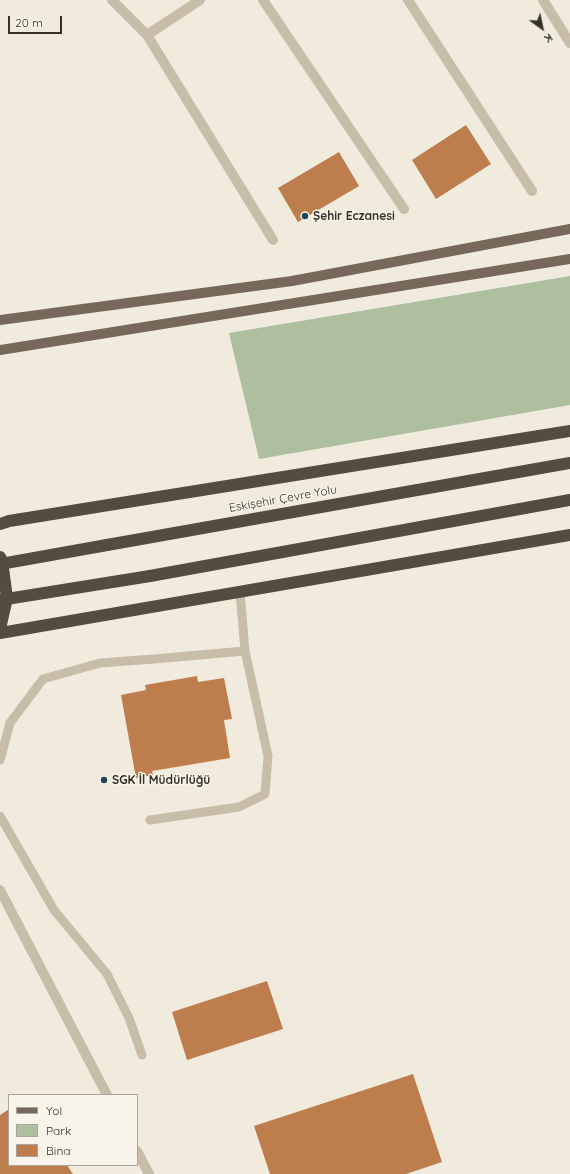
<!DOCTYPE html>
<html>
<head>
<meta charset="utf-8">
<style>
  body { margin:0 }
  #map { position:relative; width:570px; height:1174px; overflow:hidden; background:#f0ebdd; font-family:Quicksand,sans-serif }
  canvas { display:block }
  .legend { position:absolute; left:8px; top:1094px; width:130px; height:72px; box-sizing:border-box; background:#f8f4e9; border:1px solid #aaa59c; margin:0; padding:5px 7px; list-style:none; font-size:12px; color:#352f29 }
  .legend li { display:flex; align-items:center; gap:8px; height:20px }
  .legend b { width:20px; border:1px solid #aaa59c }
  .north { position:absolute; left:522px; top:8px; width:40px; height:40px; -webkit-text-stroke:3px #f8f4e9; paint-order:stroke; rotate:147deg; font-size:11px; font-weight:700; line-height:16px; text-align:center; color:#352f29 }
  .north::after { content:''; display:block; margin:auto; width:14px; height:18px; background:#352f29; clip-path:polygon(50% 0,100% 100%,50% 72%,0 100%) }
  .scale { position:absolute; left:8px; top:16px; width:54px; height:18px; box-sizing:border-box; border:2px solid #352f29; border-top:0; padding-left:5px; font-size:12px; line-height:14px; white-space:nowrap; color:#352f29; -webkit-text-stroke:3px #f8f4e9; paint-order:stroke }
</style>
</head>
<body>
<div id="map">
<canvas width="570" height="1174"></canvas>
<ul class="legend">
<li><b style="height:5px;background:#76695b"></b>Yol</li>
<li><b style="height:11px;background:#adbf9e"></b>Park</li>
<li><b style="height:11px;background:#be7d4d"></b>Bina</li>
</ul>
<div class="north">K</div>
<div class="scale">20 m</div>
</div>
<script>
const g = document.querySelector('canvas').getContext('2d');
g.lineJoin = 'round';
function fill(path, color) { g.fillStyle = color; g.fill(path, 'evenodd'); }
const poly = rows => new Path2D(rows.map(r => 'M' + r).join(''));
function strokePath(path, color, width, dash) { g.strokeStyle = color; g.lineWidth = width; g.lineCap = dash ? 'butt' : 'round'; g.setLineDash(dash || []); g.stroke(path); }
function drawText(font, color, halo, rows, align = 'center') {
  g.font = font + ' Quicksand,sans-serif'; g.lineWidth = 3; g.setLineDash([]); g.textBaseline = 'middle'; g.strokeStyle = halo; g.fillStyle = color; for (const [text, x, y, turn = 0] of rows) {
    g.save(); g.translate(x, y); g.rotate((+turn || 0) * Math.PI / 180); g.textAlign = isNaN(turn) ? turn : align; if (halo) g.strokeText(text, 0, 0); g.fillText(text, 0, 0); g.restore();
  }
}
fill(poly([
  [570,276,570,405,259,459,229,333]
]), '#adbf9e');
fill(poly([
  [466,125,491,164,436,199,412,160],
  [339,152,359,186,298,222,278,188],
  [197,676,198,682,224,678,232,719,224,720,230,758,152,771,153,775,136,778,121,695,146,690,145,685],
  [267,981,283,1029,187,1060,172,1012],
  [413,1074,442,1162,406,1174,270,1174,254,1126],
  [9,1109,9,1165,67,1165,73,1174,0,1174,0,1115]
]), '#be7d4d');
strokePath(poly([
  [0,760,10,723,43,679,100,663,154,659,245,651],
  [0,816,54,910,107,974,129,1018,142,1055],
  [150,820,239,807,265,794,268,756,245,651,240,592]
]), '#c8bda9', 9);
strokePath(poly([
  [112,0,147,35,273,240],
  [263,0,404,209],
  [408,0,532,191],
  [543,0,570,43],
  [147,35,200,0],
  [0,890,107,1095],
  [137,1151,149,1174]
]), '#c8bda9', 10);
strokePath(poly([
  [0,320,292,281,570,229],
  [0,350,570,259]
]), '#76695b', 10);
strokePath(poly([
  [0,524,9,521,570,431],
  [107,545,570,463],
  [0,557,2,561,7,598,0,629],
  [150,576,570,500],
  [0,633,570,535]
]), '#564b40', 12);
strokePath(poly([
  [0,564,107,545],
  [0,600,150,576]
]), '#564b40', 12);
for (const [x, y, r, color] of [
  [305,216,4,"#214754"],
  [104,780,4,"#214754"]
]) { const dot = new Path2D(); dot.arc(x, y, r, 0, 2 * Math.PI); g.fillStyle = color; g.fill(dot); strokePath(dot, '#f8f4e9', 1.5); }
drawText('bold 12px', '#352f29', '#f8f4e9', [
  ["Şehir Eczanesi",313,216],
  ["SGK İl Müdürlüğü",112,780]
], 'left');
drawText('12px', '#352f29', '#f8f4e9', [
  ["Eskişehir Çevre Yolu",283,499,-10]
]);
</script>
</body>
</html>
